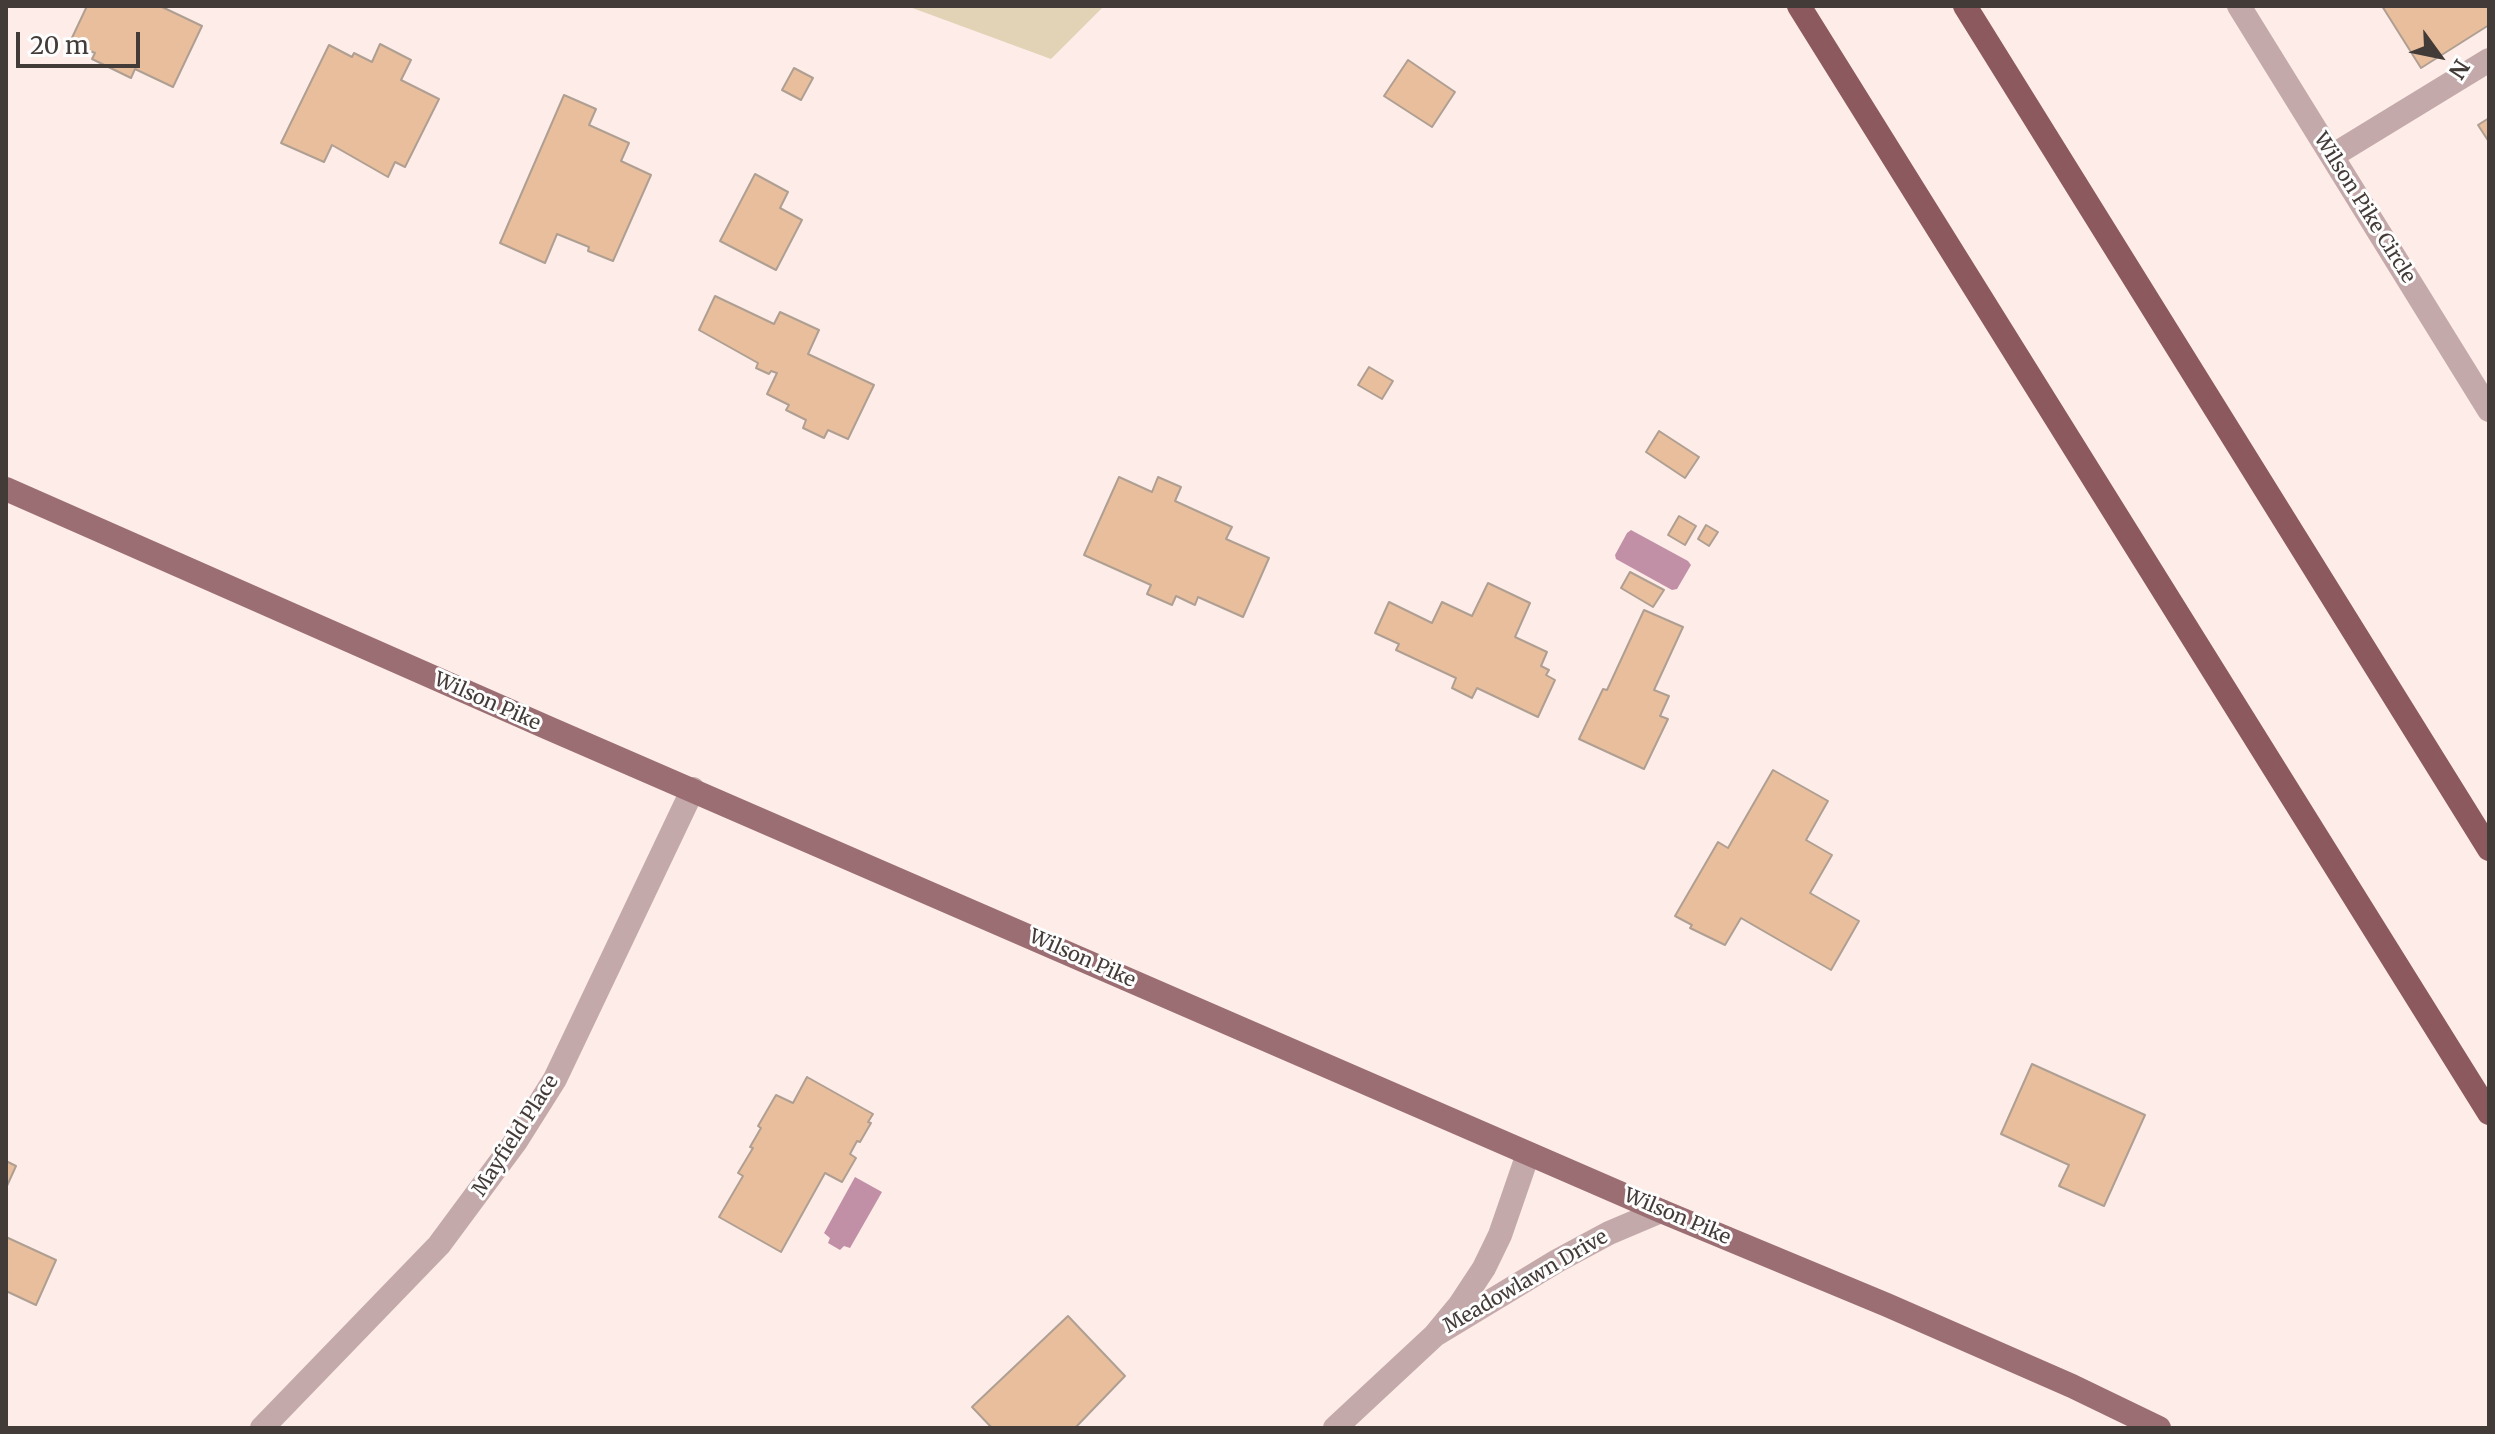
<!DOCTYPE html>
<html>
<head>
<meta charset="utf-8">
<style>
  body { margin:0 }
  #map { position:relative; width:2495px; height:1434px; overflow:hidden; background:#fdece7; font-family:Merriweather,serif }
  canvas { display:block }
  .frame { position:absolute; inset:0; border:8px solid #433b38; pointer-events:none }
  .north { position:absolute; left:2399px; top:16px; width:80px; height:80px; -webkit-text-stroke:6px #fdfdfd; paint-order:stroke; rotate:123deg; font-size:22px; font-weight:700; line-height:32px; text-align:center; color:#433b38 }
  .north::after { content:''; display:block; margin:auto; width:28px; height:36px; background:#433b38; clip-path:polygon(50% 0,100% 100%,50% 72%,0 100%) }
  .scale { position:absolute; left:16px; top:32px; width:124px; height:36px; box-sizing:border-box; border:4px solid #433b38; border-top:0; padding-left:10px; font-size:24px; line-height:28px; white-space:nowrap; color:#433b38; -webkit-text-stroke:6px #fdfdfd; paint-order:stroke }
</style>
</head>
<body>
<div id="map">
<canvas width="2495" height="1434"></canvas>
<div class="frame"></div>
<div class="north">N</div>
<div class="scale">20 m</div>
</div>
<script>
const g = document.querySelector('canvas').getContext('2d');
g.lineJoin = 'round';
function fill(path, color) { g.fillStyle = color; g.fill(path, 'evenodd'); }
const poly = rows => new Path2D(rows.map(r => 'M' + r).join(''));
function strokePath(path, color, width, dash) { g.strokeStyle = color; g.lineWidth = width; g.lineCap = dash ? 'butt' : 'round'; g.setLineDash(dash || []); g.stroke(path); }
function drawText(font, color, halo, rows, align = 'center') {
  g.font = font + ' Merriweather,serif'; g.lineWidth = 6; g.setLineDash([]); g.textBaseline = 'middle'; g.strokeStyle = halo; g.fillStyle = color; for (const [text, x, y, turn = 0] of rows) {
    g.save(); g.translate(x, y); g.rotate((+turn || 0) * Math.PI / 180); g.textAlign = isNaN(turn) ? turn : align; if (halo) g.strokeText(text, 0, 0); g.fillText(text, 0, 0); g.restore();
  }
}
fill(poly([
  [907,6,1104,6,1051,59]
]), '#e2d3b6');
fill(poly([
  [1631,530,1688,561,1691,565,1677,589,1672,590,1616,559,1615,555,1627,533],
  [855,1177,882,1192,850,1248,844,1246,840,1250,828,1243,830,1238,824,1233]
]), '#c190a7');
const building = poly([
  [87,6,160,6,202,26,173,87,135,69,131,78,92,59,95,53,70,42,87,6],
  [2382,6,2489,6,2489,25,2421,68,2382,6],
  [380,44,411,60,401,80,439,99,405,167,395,162,388,177,332,145,324,162,281,143,329,45,352,57,354,53,372,62,380,44],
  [1408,60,1455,92,1432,127,1384,96,1408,60],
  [794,68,813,78,801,100,782,90,794,68],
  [564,95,596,109,589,125,629,143,621,161,651,175,613,261,588,251,589,247,557,234,545,263,500,243,564,95],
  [2489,118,2489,142,2478,125,2489,118],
  [755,174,788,192,780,208,802,220,776,270,720,241,755,174],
  [715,296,774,324,780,312,819,330,808,354,874,385,848,439,828,430,824,438,803,428,806,420,786,410,789,405,767,394,777,373,771,371,769,374,756,368,758,363,699,330,715,296],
  [1369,367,1393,381,1382,399,1358,385,1369,367],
  [1659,431,1699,457,1685,478,1646,452,1659,431],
  [1119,477,1152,492,1158,477,1181,487,1175,501,1232,527,1226,539,1269,558,1243,617,1198,597,1195,605,1176,596,1172,605,1147,594,1151,585,1084,555,1119,477],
  [1679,516,1696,526,1685,545,1668,535,1679,516],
  [1706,525,1718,532,1709,546,1698,539,1706,525],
  [1630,572,1664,590,1653,607,1621,588,1630,572],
  [1488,583,1530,603,1515,637,1547,652,1541,666,1549,670,1546,675,1555,680,1538,717,1477,688,1472,698,1452,688,1456,678,1396,650,1399,644,1375,633,1389,602,1432,623,1442,602,1472,616,1488,583],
  [1644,610,1683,627,1654,690,1669,696,1660,716,1668,719,1644,769,1579,739,1603,689,1607,690,1644,610],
  [1773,770,1828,801,1806,840,1832,855,1810,893,1859,921,1831,970,1741,918,1725,945,1690,928,1692,925,1675,916,1718,842,1728,848,1773,770],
  [2032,1064,2145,1115,2104,1206,2059,1186,2069,1165,2001,1134,2032,1064],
  [807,1077,873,1114,868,1122,871,1123,860,1142,857,1141,850,1154,856,1158,842,1182,825,1173,781,1252,719,1217,743,1176,738,1173,753,1148,750,1147,761,1128,758,1126,776,1095,793,1103,807,1077],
  [6,1161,16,1166,6,1188,6,1161],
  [6,1237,56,1260,36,1305,6,1291,6,1237],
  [1068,1316,1125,1376,1075,1428,992,1428,972,1407,1068,1316]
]);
fill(building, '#e9be9c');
strokePath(building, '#af9f93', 2);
strokePath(poly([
  [2239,6,2489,410],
  [2332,156,2489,60],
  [1528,1154,1500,1235,1484,1268,1459,1306,1435,1335,1557,1261,1609,1233,1661,1211],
  [262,1428,439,1245,516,1141,555,1079,693,789],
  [1335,1428,1435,1335]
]), '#c4a9ab', 24);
strokePath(poly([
  [6,489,546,727,1661,1211,1887,1305,2072,1386,2159,1428]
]), '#9b6e73', 24);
strokePath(poly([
  [1799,6,2489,1113],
  [1965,6,2489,849]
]), '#8c595e', 24);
drawText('20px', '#433b38', '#fdfdfd', [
  ["Wilson Pike Circle",2364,208,58],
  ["Wilson Pike",487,702,24],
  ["Wilson Pike",1082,959,24],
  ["Mayfield Place",516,1136,-57],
  ["Wilson Pike",1677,1217,23],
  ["Meadowlawn Drive",1526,1282,-30]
]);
</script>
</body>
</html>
